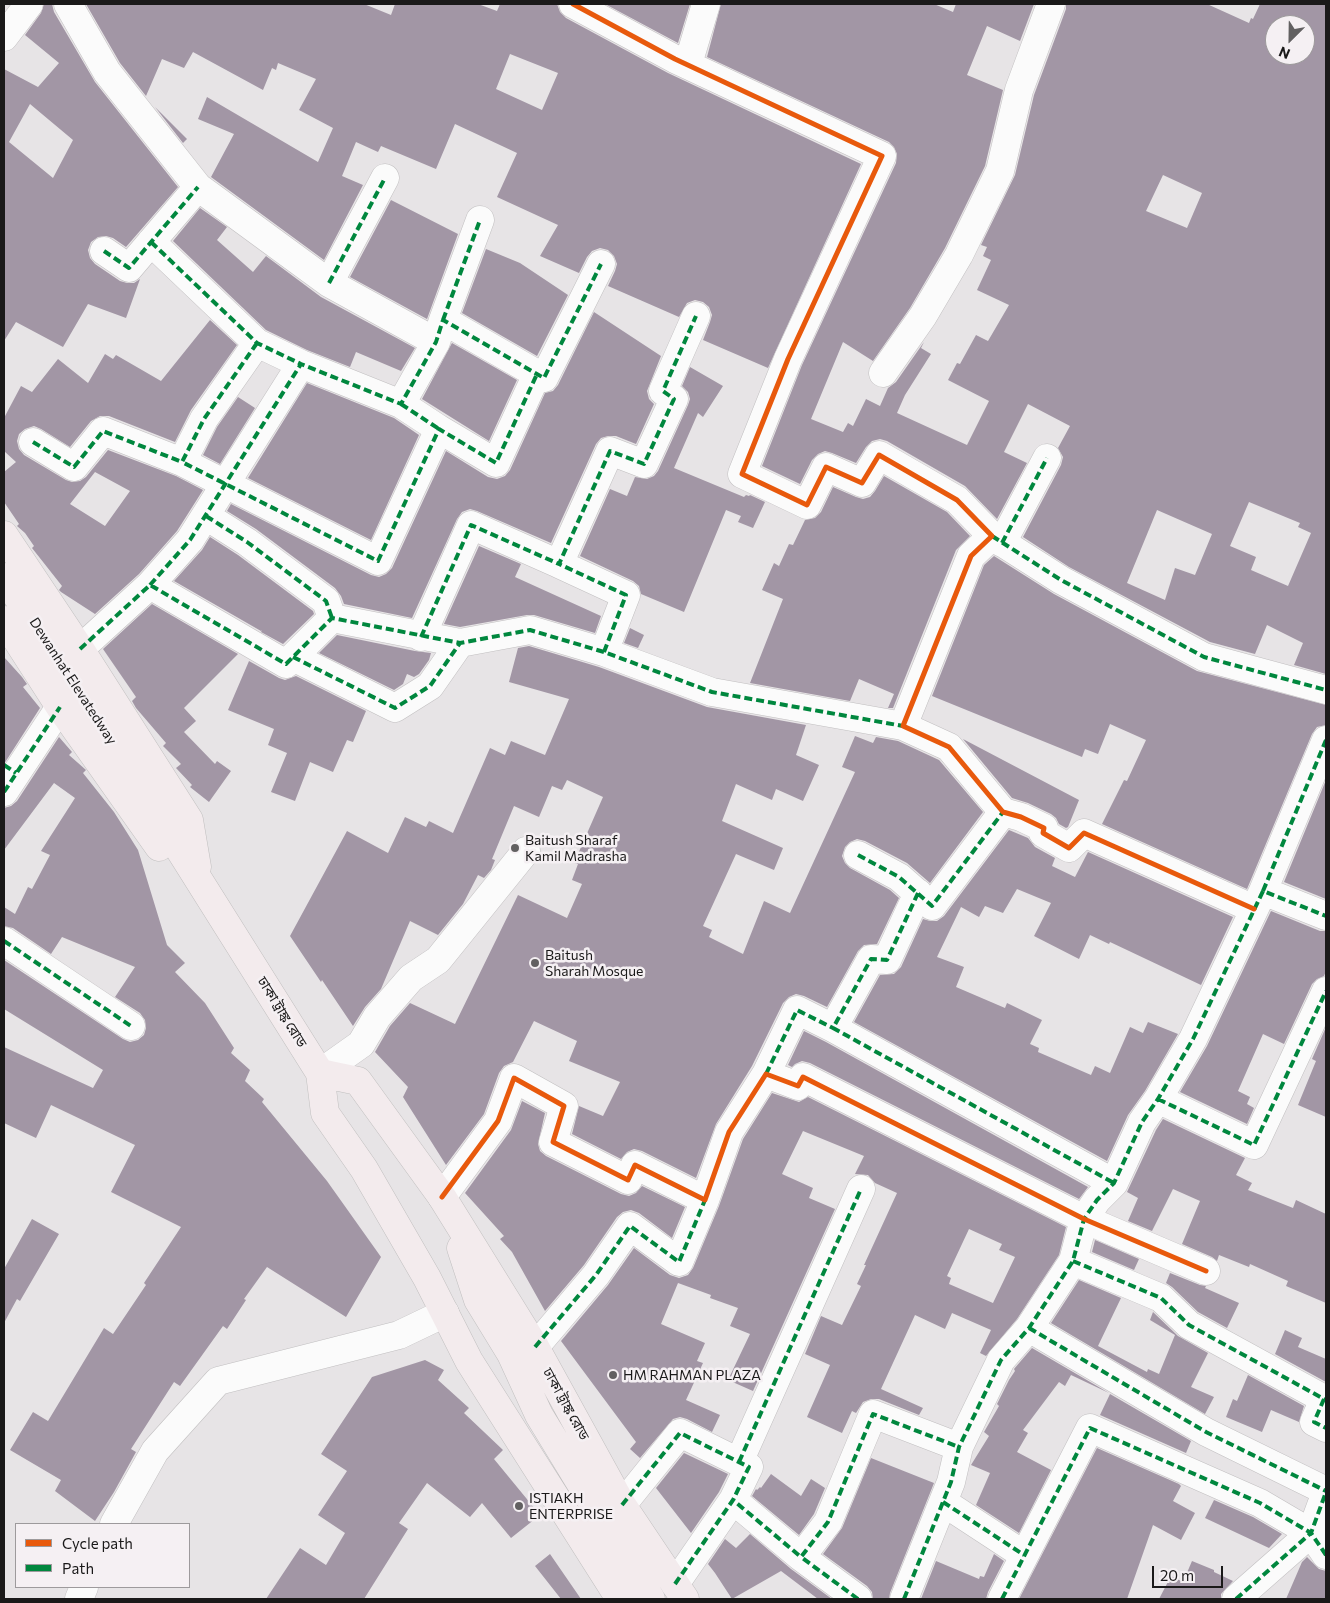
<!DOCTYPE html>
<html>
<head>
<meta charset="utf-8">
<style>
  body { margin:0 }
  #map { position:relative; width:1330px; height:1603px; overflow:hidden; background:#e7e4e6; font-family:Commissioner,sans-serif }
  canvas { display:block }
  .frame { position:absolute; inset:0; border:5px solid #1a1919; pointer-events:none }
  .legend { position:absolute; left:15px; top:1523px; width:175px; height:65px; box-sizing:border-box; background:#f5f0f3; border:1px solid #9d9a9c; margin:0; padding:6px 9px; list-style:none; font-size:15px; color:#1a1919 }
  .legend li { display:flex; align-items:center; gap:10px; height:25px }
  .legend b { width:25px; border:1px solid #9d9a9c }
  .north { position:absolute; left:1265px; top:15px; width:50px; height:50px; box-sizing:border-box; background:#f5f0f3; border:1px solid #9d9a9c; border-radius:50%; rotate:203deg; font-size:14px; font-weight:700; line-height:20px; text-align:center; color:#1a1919 }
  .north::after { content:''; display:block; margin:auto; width:18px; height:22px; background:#626061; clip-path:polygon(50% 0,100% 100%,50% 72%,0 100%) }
  .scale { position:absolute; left:1152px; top:1566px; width:71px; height:22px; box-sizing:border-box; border:2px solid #1a1919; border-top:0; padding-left:6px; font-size:15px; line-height:18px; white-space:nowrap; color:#1a1919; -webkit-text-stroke:4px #f5f0f3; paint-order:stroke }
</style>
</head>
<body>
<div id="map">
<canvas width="1330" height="1603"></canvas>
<div class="frame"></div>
<ul class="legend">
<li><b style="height:6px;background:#e8590c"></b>Cycle path</li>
<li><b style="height:6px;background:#00873e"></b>Path</li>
</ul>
<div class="north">N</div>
<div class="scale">20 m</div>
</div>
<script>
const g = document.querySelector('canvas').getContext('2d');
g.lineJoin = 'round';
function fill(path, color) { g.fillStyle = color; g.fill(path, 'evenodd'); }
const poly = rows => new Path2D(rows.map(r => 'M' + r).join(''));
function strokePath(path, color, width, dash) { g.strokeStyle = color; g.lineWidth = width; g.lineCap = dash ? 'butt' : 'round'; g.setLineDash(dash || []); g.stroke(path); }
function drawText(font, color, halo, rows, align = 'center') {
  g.font = font + ' Commissioner,"Noto Sans Bengali",sans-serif'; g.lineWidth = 5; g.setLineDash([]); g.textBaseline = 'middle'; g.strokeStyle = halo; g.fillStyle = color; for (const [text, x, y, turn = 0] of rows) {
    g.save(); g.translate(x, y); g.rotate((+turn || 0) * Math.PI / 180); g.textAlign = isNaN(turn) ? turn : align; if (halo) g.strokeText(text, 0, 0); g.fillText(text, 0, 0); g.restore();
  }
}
fill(poly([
  [44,4,52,4,54,12,95,82,178,187,126,247,113,238,106,236,98,237,91,242,88,250,90,258,95,264,120,281,127,283,134,283,140,279,126,318,88,304,63,347,16,322,4,341,4,69,38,87,59,63,25,35,41,13],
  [30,104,73,140,53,178,9,142],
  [86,4,364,4,391,15,395,4,478,4,497,11,500,4,557,4,560,12,566,18,668,73,861,164,768,368,703,340,710,322,712,315,709,307,703,302,695,300,687,303,679,317,608,286,615,271,617,264,614,256,608,250,600,248,592,251,587,257,579,273,540,256,558,225,497,197,517,153,455,124,436,169,381,146,378,152,356,142,342,176,363,185,324,260,211,177,234,134,198,119,207,97,318,162,333,128,299,110,316,79,278,63,276,70,272,68,263,90,193,52,184,68,162,59,146,96,120,63],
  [510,54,558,73,542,110,496,89],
  [605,4,690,4,678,43],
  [721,4,934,4,953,12,956,4,1034,4,1020,41,987,26,967,75,1003,90,985,166,945,248,910,308,873,361,843,342,811,419,843,432,848,423,853,426,866,399,880,406,888,388,896,382,924,342,921,348,931,354,905,395,897,413,967,445,989,401,948,380,957,363,960,364,976,335,988,341,1009,305,977,290,991,260,983,256,987,247,981,245,1015,175,1034,95,1066,9,1066,4,1207,4,1249,23,1251,18,1253,19,1260,4,1326,4,1326,674,1294,665,1303,643,1267,625,1255,654,1210,642,1069,567,1023,537,1061,465,1063,457,1058,448,1070,426,1028,404,1004,452,1027,463,997,519,965,486,887,441,880,439,872,441,866,447,856,463,832,453,825,451,818,454,812,460,800,484,762,466,802,365,896,163,897,154,894,147,889,142,707,57],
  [1275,25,1305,25,1305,55,1275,55],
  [1163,175,1202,193,1187,228,1146,211],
  [1249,502,1300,523,1298,527,1311,533,1288,586,1251,570,1256,557,1230,546],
  [1157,510,1212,534,1195,575,1175,568,1165,600,1127,583],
  [155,107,187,139,183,143],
  [391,200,458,234,427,319,350,277],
  [200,208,227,227,217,240,253,272,266,256,321,297,415,348,401,371,356,352,350,367,307,350,266,330,173,241],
  [486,249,520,263,568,295,537,356,462,313],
  [594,312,661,356,647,391,649,399,654,404,636,444,616,436,608,436,601,438,596,444,551,543,477,511,470,509,462,512,457,519,412,618,344,604,341,596,335,588,256,529,227,511,231,504,371,575,379,577,386,574,392,568,446,451,488,477,497,479,505,476,510,470,545,393,553,391,558,385],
  [210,320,237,345,191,410,175,442,109,416,100,416,91,421,70,447,41,429,34,426,25,429,19,434,17,441,19,449,24,455,66,480,72,482,80,481,86,477,108,450,176,476,203,490,177,531,139,574,95,614,61,592,59,590,62,586,32,548,34,546,25,533,17,526,19,524,4,502,4,472,16,462,4,451,4,418,21,386,32,392,58,359,88,383,105,354,113,359,116,355,161,381],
  [95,472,130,491,105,526,70,504],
  [452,343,517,380,489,441,422,399],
  [690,367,723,386,703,417,698,413,674,468,744,497,746,495,749,496,750,495,765,502,753,528,738,522,741,516,726,510,684,612,641,594,639,586,633,581,580,556,610,489,627,496,635,477,647,479,654,476,658,471,688,405,690,399,688,392,682,386],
  [307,383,394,418,419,435,371,540,248,478],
  [238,397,255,408,220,464,203,455,217,427],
  [884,476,947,512,970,536,956,550,893,708,888,708,894,694,859,679,850,701,750,683,783,599,762,590,774,563,779,566,789,544,793,545,805,520,815,518,821,512,833,487,856,497,863,499,870,497,875,491],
  [210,537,238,555,313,611,314,614,283,644,261,632,262,630,261,631,174,581,202,550],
  [479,546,521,564,515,577,601,616,595,633,534,615,527,615,460,627,444,624],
  [994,556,1054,594,1197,671,1326,705,1326,725,1317,727,1312,734,1247,889,1102,824,1124,780,1127,781,1146,740,1110,724,1098,754,1085,749,1082,757,932,696,984,565],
  [152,604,238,654,184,708,196,721,184,732,215,764,217,761,231,771,209,802,190,787,192,785,176,768,181,764,163,746,166,743,136,708,132,701,136,697,103,649],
  [630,628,644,635,638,648,624,643],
  [337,635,415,651,431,653,429,660,419,674,414,677,407,674,403,684,394,690,319,653],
  [529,646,599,667,707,707,806,725,796,755,819,765,803,801,776,789,772,800,736,784,722,821,783,848,774,870,736,854,703,926,712,930,709,937,743,954,764,901,790,913,855,772,842,767,855,736,873,743,876,737,898,741,939,760,983,812,930,883,907,863,865,841,857,839,850,842,845,847,842,856,845,863,850,868,890,890,899,898,877,944,864,945,858,951,827,1007,804,996,796,994,789,997,783,1003,752,1066,716,1124,696,1178,642,1151,634,1149,627,1152,621,1159,572,1134,579,1106,603,1116,620,1082,569,1061,577,1041,534,1021,513,1062,504,1066,499,1073,484,1114,446,1165,403,1097,408,1087,375,1052,390,1026,410,1003,455,1024,518,895,567,918,582,884,572,880,578,864,574,863,603,797,567,780,562,790,552,786,539,817,514,806,492,859,495,860,491,870,484,878,478,875,463,904,438,935,410,921,381,989,365,1007,353,1026,322,980,321,982,290,936,347,831,388,853,405,817,426,827,429,821,453,833,490,748,505,755,511,741,545,755,569,699,509,682,518,648],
  [4,657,22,677,27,684,23,687,40,708,4,764],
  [249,661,279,678,285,680,296,676,366,711,353,742,347,740,333,772,310,762,295,801,271,792,287,753,268,745,274,729,228,710],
  [59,737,72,752,69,755,86,770,83,773,114,812,138,850,167,945,185,963,175,972,205,1003,234,1048,231,1053,250,1070,245,1081,264,1099,262,1102,327,1181,381,1257,346,1317,267,1267,244,1299,246,1300,227,1329,223,1326,180,1386,174,1382,131,1449,136,1452,114,1492,95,1521,55,1491,61,1480,10,1450,33,1412,48,1421,104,1328,113,1334,146,1285,144,1283,181,1227,111,1192,135,1145,51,1105,36,1138,4,1123,4,1047,93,1088,103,1070,4,1009,4,960,123,1039,130,1042,138,1040,144,1035,146,1028,145,1020,140,1013,115,997,135,967,62,937,51,954,13,928,4,926,4,907,15,914,28,887,32,889,50,855,41,851,75,798,54,783,4,850,4,808,11,806,17,801],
  [963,739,1079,800,1068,827,1066,828,1059,824,1056,818,1051,814,1028,803,1012,798],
  [1326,780,1326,899,1284,882],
  [1009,830,1028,838,1035,847,1055,858,1052,866,1075,877,1088,852,1233,917,1201,985,1110,942,1109,944,1090,935,1079,959,1034,936,1051,903,1017,889,1003,913,985,906,979,917,961,907,937,957,964,967,956,987,1005,1008,1007,1003,1042,1020,1030,1044,1039,1048,1038,1052,1091,1075,1095,1066,1110,1073,1130,1027,1143,1033,1148,1022,1178,1034,1145,1091,1128,1115,1107,1161,854,1022,880,975,894,974,901,967,923,919,930,921,937,921,944,916],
  [1271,911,1320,931,1326,931,1326,971,1324,976,1317,979,1312,984,1284,1044,1263,1034,1238,1091,1250,1097,1247,1104,1254,1108,1247,1124,1180,1092,1207,1046],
  [1326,1027,1326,1117,1298,1105,1316,1061,1312,1059],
  [804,1031,826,1042,1088,1187,1079,1199,810,1063,802,1061,795,1064,792,1067,788,1065],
  [772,1093,799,1102,808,1097,1066,1227,1059,1255,1017,1319,986,1356,980,1353,991,1330,952,1313,945,1329,915,1315,881,1389,923,1408,919,1415,879,1399,871,1399,863,1402,856,1413,852,1411,842,1433,807,1417,830,1365,805,1354,821,1316,842,1325,861,1286,857,1284,866,1265,864,1265,897,1193,875,1183,868,1175,855,1174,864,1156,803,1131,782,1174,813,1188,809,1198,835,1209,753,1391,728,1380,750,1334,730,1326,738,1308,710,1298,711,1295,678,1283,661,1324,705,1343,697,1361,703,1363,686,1400,720,1415,712,1432,687,1419,680,1417,673,1419,640,1458,630,1449,636,1442,561,1341,608,1285,634,1248,670,1275,679,1278,688,1275,693,1268,719,1206,743,1139],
  [969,1229,1002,1244,999,1250,1015,1257,993,1303,949,1284,951,1278,947,1276],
  [522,1101,545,1113,538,1144,540,1151,546,1156,621,1194,629,1196,636,1193,642,1186,685,1207,672,1238,639,1213,631,1210,623,1212,617,1217,584,1265,545,1311,512,1252,500,1239,504,1236,465,1193,511,1130],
  [1163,1119,1245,1158,1236,1175,1252,1183,1248,1190,1293,1208,1296,1200,1326,1214,1326,1303,1286,1286,1288,1281,1250,1264,1249,1267,1219,1255,1217,1261,1212,1257,1182,1244,1200,1201,1173,1189,1152,1231,1128,1221,1138,1198,1127,1192,1156,1130],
  [32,1219,59,1234,20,1301,17,1299,4,1323,4,1269],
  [1095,1240,1139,1259,1134,1270,1092,1252],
  [1170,1273,1200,1285,1206,1286,1205,1288,1239,1303,1227,1328,1198,1312,1172,1287,1166,1283],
  [1079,1280,1121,1298,1098,1346,1147,1372,1148,1369,1159,1374,1175,1335,1150,1320,1153,1312,1178,1336,1208,1353,1191,1387,1214,1397,1205,1414,1051,1323],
  [1285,1330,1302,1338,1298,1347,1326,1359,1326,1382,1275,1354],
  [1032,1348,1109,1393,1071,1375,1065,1386,1059,1382,1023,1430,1028,1433,1017,1452,1051,1470,1019,1533,976,1505,990,1473,971,1465,989,1436,984,1432,999,1406,997,1404,1009,1380,1015,1371,1014,1369],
  [425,1360,444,1370,438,1380,469,1408,464,1413,503,1450,494,1459,540,1515,511,1538,482,1503,470,1517,427,1483,399,1523,408,1529,364,1599,266,1599,300,1548,326,1565,345,1533,318,1515,347,1471,321,1454,372,1377],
  [1248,1375,1304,1406,1299,1422,1271,1410,1262,1432,1226,1417,1233,1399,1237,1401],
  [1110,1394,1191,1441,1186,1453,1100,1415],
  [1097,1448,1179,1484,1181,1486,1173,1501,1195,1513,1181,1540,1153,1525,1127,1599,1019,1599],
  [684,1453,728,1474,719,1492,691,1533,656,1488],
  [871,1458,934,1483,890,1593,889,1599,873,1599,872,1592,867,1586,823,1554,842,1528],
  [771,1474,801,1496,811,1479,825,1488,814,1514,799,1535,752,1496,756,1489,757,1490,760,1487,761,1488],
  [1214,1500,1253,1517,1282,1534,1269,1548,1205,1518],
  [750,1534,791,1569,832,1599,818,1599,781,1571,732,1599,715,1573,708,1564,725,1539,736,1548],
  [550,1554,581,1599,561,1599,535,1566],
  [994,1554,1004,1561,988,1592,986,1599,921,1599,936,1561,979,1579,980,1576,984,1577],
  [1307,1557,1319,1569,1326,1571,1326,1599,1286,1599,1302,1562],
  [1192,1561,1214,1570,1214,1572,1233,1581,1221,1594,1221,1599,1159,1599,1171,1576,1183,1582]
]), '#a296a5');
const minor = poly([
  [68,4,107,72,198,187,329,283,436,342],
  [573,4,675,59,882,156,788,359,742,474,807,505,826,467,862,483,879,455,957,500,992,536,971,556,903,726,949,747,1003,812,1021,817,1044,828,1043,833,1069,848,1084,833,1254,909],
  [4,37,29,4],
  [688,64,706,4],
  [151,242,257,343,301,364],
  [104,251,129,268,198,187],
  [329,283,385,178],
  [443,320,480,220],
  [257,343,204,419,182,462,378,561,439,429,496,463,537,374],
  [883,373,923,316,959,255,1000,171,1019,90,1051,4],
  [401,404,439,429],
  [33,442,74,467,103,431,182,462],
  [206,516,247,542,326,601,332,618],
  [992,536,1061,580,1204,657,1326,690],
  [1002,543,1047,458],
  [150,585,190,540,301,364,401,404,436,342,443,320,544,378,601,264],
  [421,637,471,525,559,564],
  [80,649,150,585,286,664,332,618,460,643,530,630,604,652,712,692,903,726],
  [604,652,626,595,559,564,610,451,644,464,674,399,663,391,696,316],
  [293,657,395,708,430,686,460,643],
  [4,792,60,707],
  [858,855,899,877,932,906,1003,812],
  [1263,891,1326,740],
  [918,893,887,960,871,959,833,1028,1114,1183],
  [4,941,131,1026],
  [320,1073,361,1044,377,1017,411,978,438,960,526,851],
  [766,1074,797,1010,833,1028],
  [1158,1099,1254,1145,1326,991],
  [442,1197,498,1121,514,1078,564,1106,553,1142,628,1180,635,1165,705,1200,729,1132,766,1074,798,1086,803,1077,1084,1219,1206,1271],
  [1073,1261,1161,1298,1189,1325,1324,1399,1314,1422,1326,1428],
  [1029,1328,1206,1432,1326,1491],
  [535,1347,596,1275,630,1226,679,1262,705,1200],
  [739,1462,861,1189],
  [943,1502,1024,1555],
  [622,1505,680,1433,749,1467,733,1500],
  [114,1524,155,1451,218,1381,399,1335,445,1313],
  [675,1584,733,1500,801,1557],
  [79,1599,84,1587],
  [858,1599,801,1557,828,1522,873,1414,959,1447],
  [904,1599,951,1482,959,1447,1001,1360,1029,1328,1073,1261,1084,1219,1097,1200,1114,1183,1142,1122,1158,1099,1193,1039,1263,891,1326,916],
  [1002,1599,1090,1428,1260,1503,1311,1533,1326,1555],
  [1236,1599,1311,1533,1326,1492]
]);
const major = poly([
  [4,535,80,649,189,820,197,867],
  [4,577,63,664,320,1073,358,1081,442,1197,535,1347,622,1505,685,1599],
  [4,620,60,707,159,847],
  [320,1073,325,1113,364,1169,427,1278,469,1361,620,1599],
  [461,1248,478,1300,511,1354,539,1415,651,1599]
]);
strokePath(minor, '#c1bfc0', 29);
strokePath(major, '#c0bfbf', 29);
strokePath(minor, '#fbfbfb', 28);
strokePath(major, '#f3ebed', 28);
strokePath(poly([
  [151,242,257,343,301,364],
  [104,251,129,268,198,187],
  [329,283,385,178],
  [443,320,480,220],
  [257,343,204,419,182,462,378,561,439,429,496,463,537,374],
  [401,404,439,429],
  [33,442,74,467,103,431,182,462],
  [206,516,247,542,326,601,332,618],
  [992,536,1061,580,1204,657,1326,690],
  [1002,543,1047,458],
  [150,585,190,540,301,364,401,404,436,342,443,320,544,378,601,264],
  [421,637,471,525,559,564],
  [80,649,150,585,286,664,332,618,460,643,530,630,604,652,712,692,903,726],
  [604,652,626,595,559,564,610,451,644,464,674,399,663,391,696,316],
  [293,657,395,708,430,686,460,643],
  [4,765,16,773],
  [4,792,60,707],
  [858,855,899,877,932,906,1003,812],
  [1263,891,1326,740],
  [918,893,887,960,871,959,833,1028,1114,1183],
  [4,941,131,1026],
  [766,1074,797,1010,833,1028],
  [1158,1099,1254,1145,1326,991],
  [1073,1261,1161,1298,1189,1325,1324,1399,1314,1422,1326,1428],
  [1029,1328,1206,1432,1326,1491],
  [535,1347,596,1275,630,1226,679,1262,705,1200],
  [739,1462,861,1189],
  [943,1502,1024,1555],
  [622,1505,680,1433,749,1467,733,1500],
  [675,1584,733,1500,801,1557],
  [858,1599,801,1557,828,1522,873,1414,959,1447],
  [904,1599,951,1482,959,1447,1001,1360,1029,1328,1073,1261,1084,1219,1097,1200,1114,1183,1142,1122,1158,1099,1193,1039,1263,891,1326,916],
  [1002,1599,1090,1428,1260,1503,1311,1533,1326,1555],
  [1236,1599,1311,1533,1326,1492]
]), '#00873e', 4, [8, 4]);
strokePath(poly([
  [573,4,675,59,882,156,788,359,742,474,807,505,826,467,862,483,879,455,957,500,992,536,971,556,903,726,949,747,1003,812,1021,817,1044,828,1043,833,1069,848,1084,833,1254,909],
  [442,1197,498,1121,514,1078,564,1106,553,1142,628,1180,635,1165,705,1200,729,1132,766,1074,798,1086,803,1077,1084,1219,1206,1271]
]), '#e8590c', 5);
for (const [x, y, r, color] of [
  [515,848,5,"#626061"],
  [535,963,5,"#626061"],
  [613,1375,5,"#626061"],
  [519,1506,5,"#626061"]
]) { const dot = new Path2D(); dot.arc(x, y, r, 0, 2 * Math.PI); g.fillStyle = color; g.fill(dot); strokePath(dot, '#f5f0f3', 2); }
drawText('14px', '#1a1919', '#f5f0f3', [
  ["Dewanhat Elevatedway",73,681,57],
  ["ঢাকা ট্রাঙ্ক রোড",282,1012,58],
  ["ঢাকা ট্রাঙ্ক রোড",566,1404,61]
]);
drawText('14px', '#1a1919', '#f5f0f3', [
  ["Baitush Sharaf",525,840],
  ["Kamil Madrasha",525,856],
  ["Baitush",545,955],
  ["Sharah Mosque",545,971],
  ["HM RAHMAN PLAZA",623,1375],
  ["ISTIAKH",529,1498],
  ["ENTERPRISE",529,1514]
], 'left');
</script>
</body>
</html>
